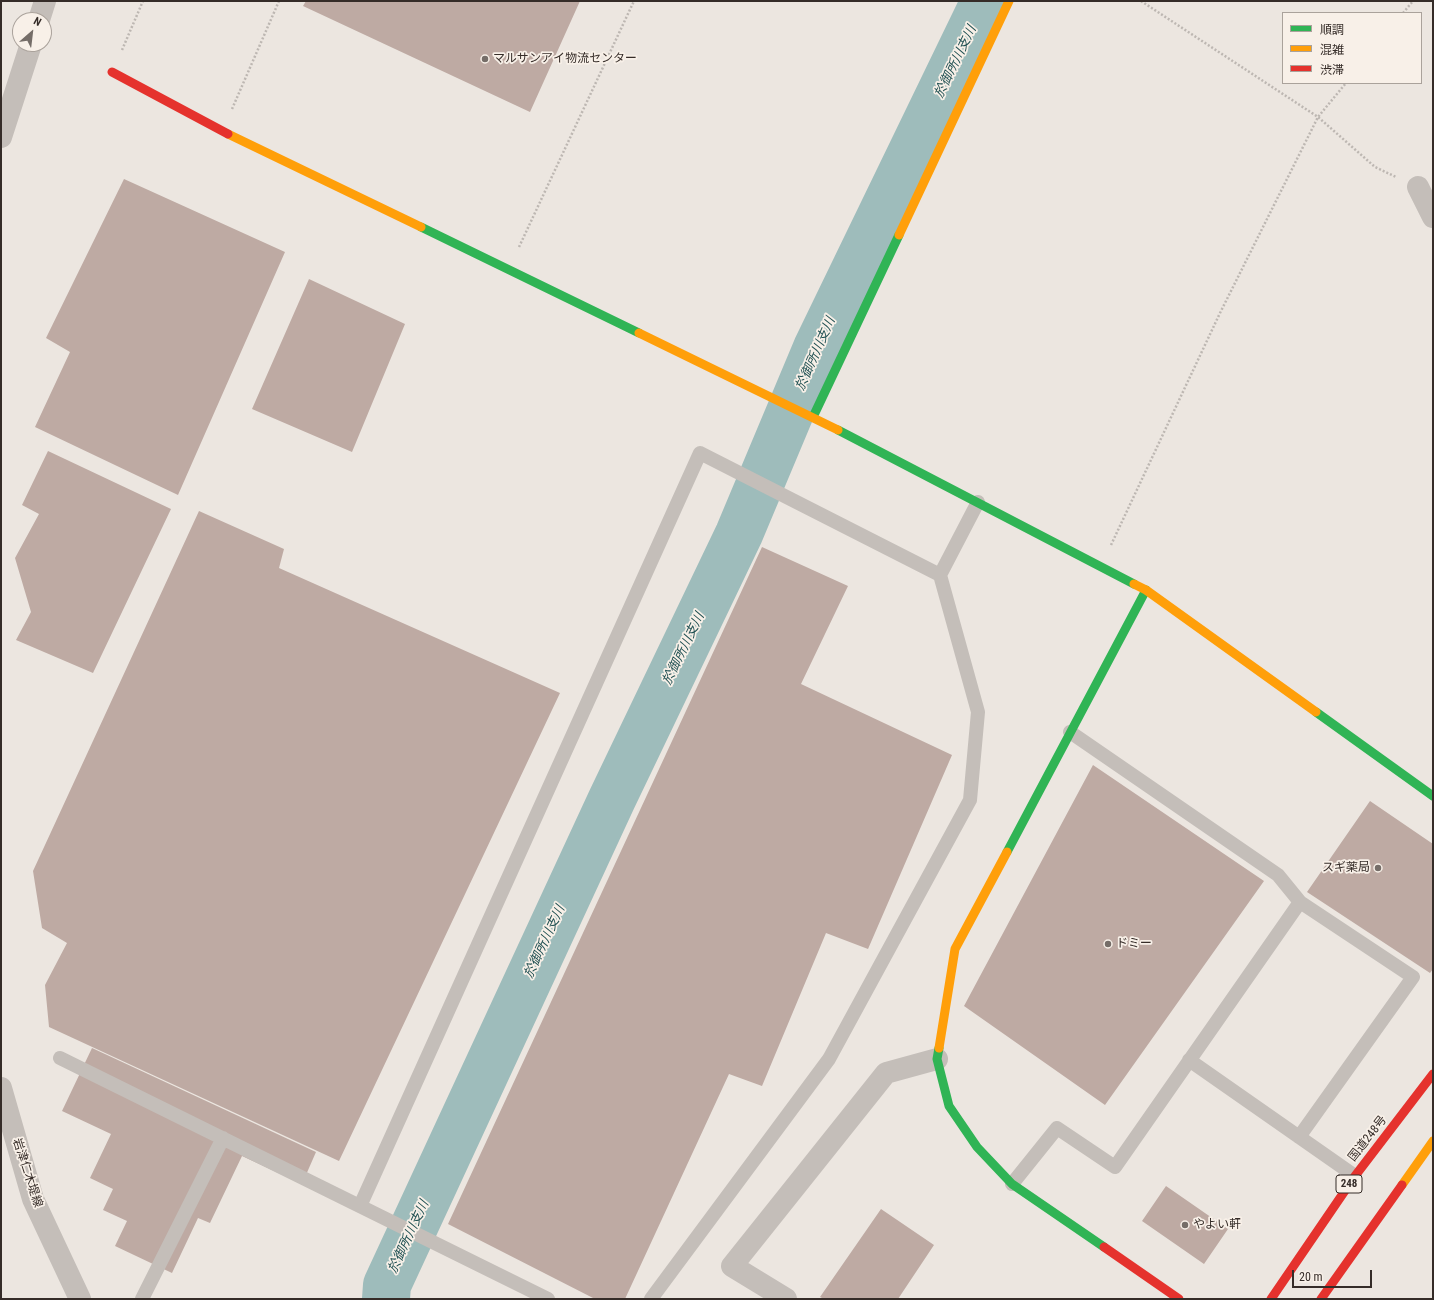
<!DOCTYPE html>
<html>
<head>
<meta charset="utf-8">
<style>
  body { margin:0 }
  #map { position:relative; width:1434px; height:1300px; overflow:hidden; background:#ece6e0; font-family:"Roboto Condensed","Noto Sans JP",sans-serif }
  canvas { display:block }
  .frame { position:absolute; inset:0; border:2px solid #352c28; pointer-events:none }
  .legend { position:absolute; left:1282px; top:12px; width:140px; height:72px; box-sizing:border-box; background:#f8f0e8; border:1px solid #aaa29b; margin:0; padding:5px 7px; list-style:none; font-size:12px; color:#352c28 }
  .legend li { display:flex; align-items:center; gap:8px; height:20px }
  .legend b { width:20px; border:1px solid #aaa29b }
  .north { position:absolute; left:12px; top:12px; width:40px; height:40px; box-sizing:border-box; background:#f8f0e8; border:1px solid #aaa29b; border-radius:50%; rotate:28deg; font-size:11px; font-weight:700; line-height:16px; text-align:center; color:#352c28 }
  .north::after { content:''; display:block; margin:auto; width:14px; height:18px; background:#756d68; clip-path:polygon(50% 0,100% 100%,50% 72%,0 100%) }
  .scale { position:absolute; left:1292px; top:1270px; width:80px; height:18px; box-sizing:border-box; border:2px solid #352c28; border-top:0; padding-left:5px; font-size:12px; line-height:14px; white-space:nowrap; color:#352c28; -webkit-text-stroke:3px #f8f0e8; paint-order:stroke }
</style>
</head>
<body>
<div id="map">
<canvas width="1434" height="1300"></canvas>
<div class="frame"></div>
<ul class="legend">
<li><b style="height:5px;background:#30b455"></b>順調</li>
<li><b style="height:5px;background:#ff9f0a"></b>混雑</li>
<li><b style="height:5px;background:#e5322d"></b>渋滞</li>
</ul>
<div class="north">N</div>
<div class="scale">20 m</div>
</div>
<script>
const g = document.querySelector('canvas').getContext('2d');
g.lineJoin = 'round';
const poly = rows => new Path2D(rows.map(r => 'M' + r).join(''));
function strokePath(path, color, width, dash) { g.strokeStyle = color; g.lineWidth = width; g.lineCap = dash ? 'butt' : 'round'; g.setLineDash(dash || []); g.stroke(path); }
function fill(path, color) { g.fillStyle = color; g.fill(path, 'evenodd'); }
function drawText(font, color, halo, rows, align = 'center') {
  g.font = font + ' "Roboto Condensed","Noto Sans JP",sans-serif'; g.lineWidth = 3.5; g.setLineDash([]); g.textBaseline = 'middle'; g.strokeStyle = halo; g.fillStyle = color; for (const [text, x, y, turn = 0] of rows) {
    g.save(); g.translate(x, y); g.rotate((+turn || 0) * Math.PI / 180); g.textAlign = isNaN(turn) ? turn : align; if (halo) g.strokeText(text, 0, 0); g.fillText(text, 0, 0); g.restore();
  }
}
strokePath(poly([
  [386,1299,387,1285,612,799,739,534,817,348,985,1]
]), '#9ebcbb', 48);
fill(poly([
  [306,1,580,1,530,112,303,6],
  [124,179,285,252,178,495,35,427,70,352,46,338],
  [309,279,405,324,352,452,252,409],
  [48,451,171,509,93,673,16,640,31,612,15,558,39,514,22,505],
  [199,511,284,549,279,568,560,693,339,1161,49,1027,45,985,67,943,42,928,33,871],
  [762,547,848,586,801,684,952,755,868,949,826,933,762,1086,729,1074,625,1299,595,1299,448,1224],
  [1093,765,1264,881,1105,1105,964,1006],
  [1370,801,1433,844,1433,969,1430,973,1307,892],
  [92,1048,316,1152,302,1184,242,1156,210,1223,198,1218,172,1273,115,1246,127,1221,103,1210,113,1189,90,1178,111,1134,62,1111],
  [1166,1186,1228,1229,1204,1264,1142,1221],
  [881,1209,934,1245,898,1299,824,1299,820,1297]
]), '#beaaa3');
strokePath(poly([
  [1141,1,1318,117,1375,167,1396,177],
  [1403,13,1413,1],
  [122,50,143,1],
  [232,109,279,1],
  [519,247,634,1],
  [1111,545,1220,313,1318,117,1346,83]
]), '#bdb7b2', 2.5, [2, 2]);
strokePath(poly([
  [60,1058,548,1299],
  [1189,1060,1355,1176],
  [1299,1137,1413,977,1300,902],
  [1012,1184,1057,1128,1115,1167,1300,902,1278,875,1070,732],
  [360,1206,700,453,940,575],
  [142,1299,223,1138],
  [651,1299,829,1059,970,800,978,712,940,575,978,502]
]), '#c4beb9', 14);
strokePath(poly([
  [39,20,45,1],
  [1,137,31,44],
  [1418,187,1433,217],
  [1,1088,33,1199,80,1299],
  [786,1299,732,1266,886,1073,937,1059]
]), '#c4beb9', 22);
strokePath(poly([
  [421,227,639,333],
  [813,417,899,235],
  [838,430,1134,584],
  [1316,712,1433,796],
  [1007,852,1146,590],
  [939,1048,937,1059,949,1106,977,1147,1012,1184,1104,1247]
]), '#30b455', 9);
strokePath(poly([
  [228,134,421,227],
  [899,235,1009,1],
  [639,333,838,430],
  [1134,584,1146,590,1316,712],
  [939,1048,955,949,1007,852],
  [1402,1185,1433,1141]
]), '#ff9f0a', 9);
strokePath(poly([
  [112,72,228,134],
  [1104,1247,1179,1299],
  [1271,1299,1355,1176,1433,1074],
  [1321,1299,1402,1185]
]), '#e5322d', 9);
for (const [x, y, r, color] of [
  [485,59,4,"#756d68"],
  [1378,868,4,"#756d68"],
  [1108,944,4,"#756d68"],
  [1185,1225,4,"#756d68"]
]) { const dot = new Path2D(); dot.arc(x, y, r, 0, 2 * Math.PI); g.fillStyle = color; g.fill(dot); strokePath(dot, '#f8f0e8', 1.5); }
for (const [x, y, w] of [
  [1349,1184,26]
]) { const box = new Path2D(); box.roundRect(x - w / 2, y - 9, w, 18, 3); g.fillStyle = '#f8f0e8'; g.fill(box); strokePath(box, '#352c28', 1); }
drawText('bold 11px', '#352c28', null, [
  ["248",1349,1184]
]);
drawText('12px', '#352c28', '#f8f0e8', [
  ["マルサンアイ物流センター",493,59],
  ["スギ薬局",1370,868,"right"],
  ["ドミー",1116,944],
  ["やよい軒",1193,1225]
], 'left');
drawText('12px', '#352c28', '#f8f0e8', [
  ["国道248号",1368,1139,-52],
  ["岩津仁木堤線",27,1173,72]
]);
drawText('italic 13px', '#215153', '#f8f0e8', [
  ["於御所川支川",956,62,-64],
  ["於御所川支川",816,354,-66],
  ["於御所川支川",684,649,-64],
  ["於御所川支川",545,942,-65],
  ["於御所川支川",409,1237,-65]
]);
</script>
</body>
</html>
